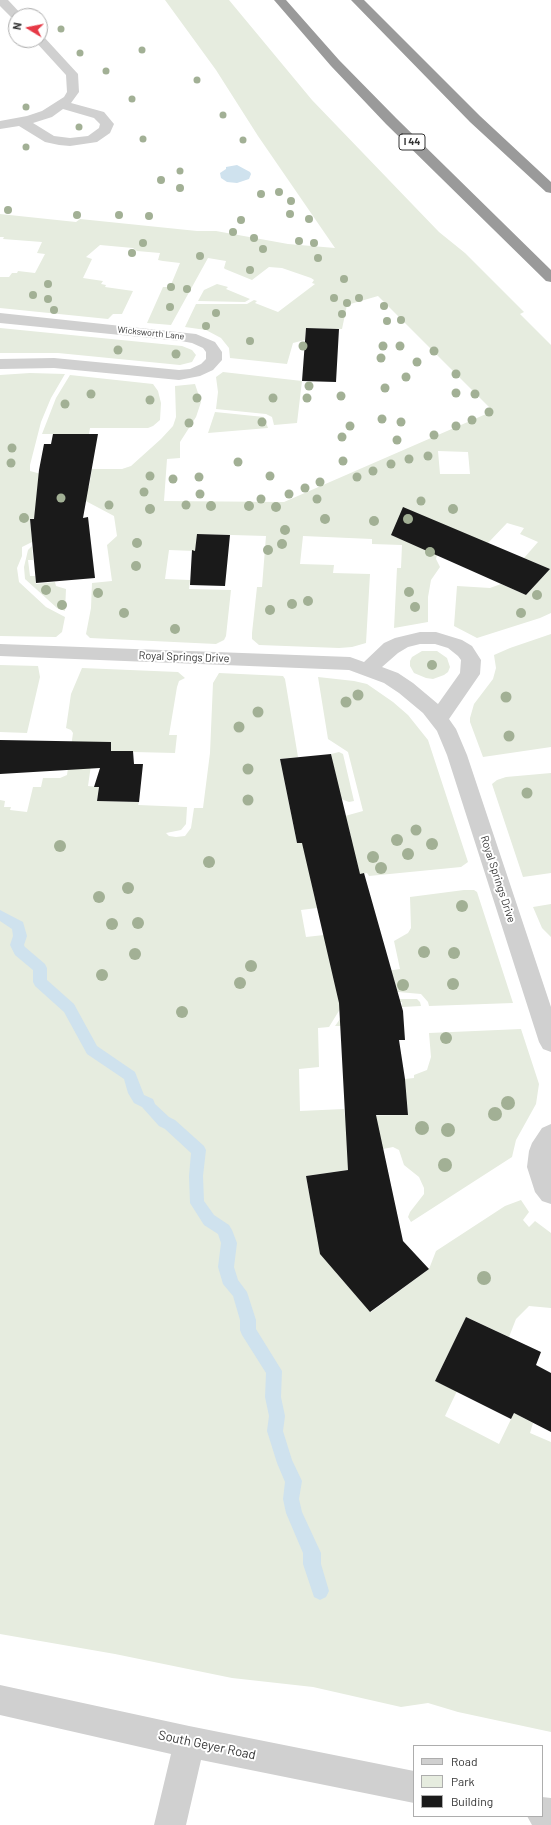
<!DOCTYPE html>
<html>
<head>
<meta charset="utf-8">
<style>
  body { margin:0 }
  #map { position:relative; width:551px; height:1825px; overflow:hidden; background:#fff; font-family:Barlow,sans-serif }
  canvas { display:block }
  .legend { position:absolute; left:413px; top:1745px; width:130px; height:72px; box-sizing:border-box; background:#fff; border:1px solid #adadad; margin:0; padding:5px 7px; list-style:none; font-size:12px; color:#333 }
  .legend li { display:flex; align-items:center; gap:8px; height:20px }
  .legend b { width:20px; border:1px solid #adadad }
  .north { position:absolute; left:8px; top:8px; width:40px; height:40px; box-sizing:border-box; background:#fff; border:1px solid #adadad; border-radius:50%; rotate:280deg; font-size:11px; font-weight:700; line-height:16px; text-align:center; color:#333 }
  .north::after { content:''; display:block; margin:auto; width:14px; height:18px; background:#e63946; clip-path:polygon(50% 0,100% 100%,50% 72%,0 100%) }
</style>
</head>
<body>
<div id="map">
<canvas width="551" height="1825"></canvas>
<ul class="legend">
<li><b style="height:5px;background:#d0d0d0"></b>Road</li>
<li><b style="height:11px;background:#e6ecdf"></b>Park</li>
<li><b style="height:11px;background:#1a1a1a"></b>Building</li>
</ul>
<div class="north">N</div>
</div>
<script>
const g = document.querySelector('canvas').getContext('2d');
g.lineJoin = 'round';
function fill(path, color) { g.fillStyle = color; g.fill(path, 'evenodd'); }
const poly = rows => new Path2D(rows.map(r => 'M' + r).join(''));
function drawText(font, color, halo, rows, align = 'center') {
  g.font = font + ' Barlow,sans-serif'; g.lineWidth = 4; g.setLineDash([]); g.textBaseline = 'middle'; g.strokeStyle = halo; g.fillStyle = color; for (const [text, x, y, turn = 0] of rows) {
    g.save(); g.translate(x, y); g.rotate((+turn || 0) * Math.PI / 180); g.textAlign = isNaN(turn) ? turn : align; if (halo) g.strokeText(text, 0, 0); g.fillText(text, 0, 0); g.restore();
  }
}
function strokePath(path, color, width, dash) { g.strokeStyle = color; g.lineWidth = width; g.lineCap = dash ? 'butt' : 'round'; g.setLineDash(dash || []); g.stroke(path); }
fill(poly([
  [165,0,229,0,312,100,413,205,439,232,465,253,524,312,520,314,551,345,551,613,540,618,477,638,454,626,457,586,490,588,501,584,526,595,550,569,524,558,538,542,520,534,524,528,507,523,488,543,438,551,436,559,440,567,431,580,428,597,428,622,394,628,397,568,401,568,402,545,372,544,372,539,303,536,300,564,334,565,333,573,370,574,366,643,352,647,339,648,259,645,252,639,252,633,257,587,262,587,266,536,198,534,195,551,169,550,165,579,190,580,189,589,231,590,226,636,224,640,216,644,90,638,86,634,91,608,92,583,112,581,107,545,117,536,114,516,82,499,39,518,30,519,32,542,22,547,22,556,17,568,19,582,46,607,65,617,62,632,56,637,0,636,0,375,30,373,65,374,51,398,41,422,30,465,30,471,89,487,92,469,122,469,131,466,161,439,173,426,176,417,175,386,195,384,201,402,196,417,180,442,180,458,167,459,164,501,284,502,493,411,378,296,347,305,342,329,306,328,305,340,293,343,287,364,230,358,229,348,221,338,206,330,185,327,196,304,247,304,254,300,257,301,255,303,278,312,315,284,312,283,314,280,311,278,282,268,269,267,252,280,225,269,224,268,226,261,208,258,171,325,147,323,163,287,170,287,180,263,163,261,158,260,160,253,137,251,133,248,100,245,86,257,92,259,83,278,103,281,101,284,106,285,105,287,133,291,122,314,113,314,108,319,0,308,0,277,9,277,12,273,17,273,18,271,35,273,45,254,37,253,42,242,3,239,4,237,0,237,0,214,76,222,80,219,197,231,216,231,288,244,335,248,258,136,216,70],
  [438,451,468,452,470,474,440,474],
  [217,284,228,287,226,289,250,299,245,302,198,301,204,290],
  [0,328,182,346,192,350,196,355,192,362,180,365,58,353,0,353],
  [223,372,302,381,297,423,274,425,272,417,266,414,216,409,218,392,216,377],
  [70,375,153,384,158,391,161,403,160,420,153,426,148,428,90,428,89,434,42,434,56,398],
  [215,412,264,417,268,428,208,433],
  [32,546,33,560,28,560,30,576,35,576,36,584,55,582,56,586,66,589,65,611,57,608,25,579,24,567,28,550],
  [551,634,551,747,483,757,470,722,470,718,474,704,493,679,496,668,494,655,510,648],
  [422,651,437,651,447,658,450,667,448,672,444,675,433,679,426,678,414,673,410,666,410,661,412,657],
  [0,665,38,666,40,677,27,733,0,732],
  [82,668,178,672,185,678,179,681,177,687,169,735,177,735,175,753,93,751,88,786,99,787,97,801,139,802,138,805,187,807,186,824,181,830,166,833,169,836,176,837,185,836,191,828,194,808,203,808,210,753,213,683,219,673,283,676,285,679,298,757,280,759,297,843,351,837,345,816,363,811,348,752,328,739,318,677,354,681,367,684,393,702,408,715,428,740,468,862,461,867,369,876,367,873,311,881,317,908,301,910,306,937,324,935,334,979,400,969,394,941,408,933,411,928,410,897,464,890,474,890,477,892,513,1003,429,1006,428,1002,421,994,353,988,329,1027,318,1028,319,1067,299,1069,300,1111,344,1109,345,1116,408,1115,405,1079,414,1078,414,1075,427,1070,431,1057,429,1033,521,1029,539,1084,536,1104,516,1140,512,1157,411,1222,408,1217,410,1212,424,1194,424,1188,419,1177,404,1165,399,1150,393,1147,378,1150,355,1169,306,1176,317,1237,337,1274,371,1312,429,1269,436,1251,505,1206,521,1200,529,1212,523,1220,529,1227,535,1221,551,1233,551,1308,529,1306,516,1319,509,1337,466,1317,435,1381,457,1391,445,1416,499,1444,514,1413,533,1423,530,1433,551,1442,551,1732,458,1712,428,1703,401,1707,313,1687,232,1678,115,1654,0,1634,0,800,5,801,4,807,11,807,10,810,27,812,33,787,41,787,43,778,60,778,67,775,73,733,71,730,66,728,71,694],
  [339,752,343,754,354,801,349,802,341,799,331,754],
  [551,773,551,873,523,877,492,784,497,780,506,777],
  [551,904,551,937,542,928,533,907],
  [354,999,417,999,420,1002,421,1006,402,1007,402,1002,357,1003,358,1026,335,1026]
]), '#e6ecdf');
fill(poly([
  [237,165,250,172,251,174,249,179,237,183,227,182,221,178,220,173,226,169,226,167]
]), '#cfe2ee');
fill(poly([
  [0,910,23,922,27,936,24,945,25,947,45,964,47,968,47,980,74,1004,97,1046,135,1072,144,1095,153,1099,155,1104,169,1117,175,1120,204,1146,206,1150,203,1176,204,1201,214,1215,229,1225,232,1230,237,1243,234,1267,238,1280,247,1292,256,1320,256,1329,282,1371,281,1397,285,1416,283,1431,292,1460,302,1481,299,1499,302,1512,321,1553,321,1564,329,1591,326,1597,320,1600,314,1597,303,1564,303,1553,286,1513,283,1499,285,1482,277,1463,267,1431,269,1416,265,1397,266,1373,242,1335,240,1330,240,1320,233,1296,223,1284,218,1267,221,1243,218,1234,204,1225,190,1203,189,1176,191,1153,165,1129,159,1126,142,1107,134,1103,128,1093,124,1079,87,1054,64,1012,35,986,33,982,33,970,15,955,10,945,13,936,12,929,0,921,0,910]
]), '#cfe2ee');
fill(poly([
  [306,328,339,329,336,382,302,381],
  [53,434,98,434,83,518,88,517,95,578,36,583,30,519,34,519,39,470,44,444,51,444],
  [403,507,524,558,550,569,526,595,391,535],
  [197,534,230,535,225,586,190,585,192,550,195,551],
  [0,740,111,742,111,751,133,751,134,764,143,764,139,802,97,801,99,787,94,787,100,768,0,774],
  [331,754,360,874,364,873,403,1011,405,1040,399,1040,405,1079,408,1115,376,1115,403,1241,429,1269,370,1312,320,1254,306,1176,348,1170,339,1003,302,843,297,843,280,759],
  [466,1317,541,1352,536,1365,551,1373,551,1432,514,1413,511,1419,435,1381]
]), '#1a1a1a');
fill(poly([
  [0,0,8,0,23,16,16,16,16,19,13,19,0,6,0,0],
  [40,36,44,37,78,74,79,92,71,103,104,112,114,124,110,133,97,142,70,146,59,145,45,142,19,126,0,129,0,121,27,116,42,111,64,97,67,92,66,75,34,40,40,40,40,36],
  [63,109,94,118,100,124,99,128,88,136,70,138,54,136,33,123,52,117,63,109],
  [0,313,196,334,215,342,222,352,222,360,213,370,200,376,179,380,54,368,0,369,0,359,54,358,179,370,190,369,201,364,206,359,206,352,203,348,192,343,181,341,0,323,0,313],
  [420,632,436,632,462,640,472,646,481,660,480,674,449,719,456,729,467,755,551,1007,551,1052,543,1049,539,1042,447,755,437,731,423,713,399,693,384,683,349,670,0,656,0,644,350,657,364,662,384,643,395,638,420,632],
  [420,644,435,644,448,648,458,656,461,660,460,673,438,704,413,683,398,673,382,667,398,653,408,647,420,644],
  [551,1124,551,1204,542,1201,535,1192,527,1167,529,1151,532,1143,542,1128,551,1124],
  [0,1685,189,1726,414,1771,414,1803,201,1760,186,1825,154,1825,171,1754,0,1715,0,1685],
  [542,1797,551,1798,551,1825,532,1825,527,1816,542,1816,542,1797]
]), '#d0d0d0');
fill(poly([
  [274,0,286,0,339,60,396,118,551,270,551,282,546,281,386,124,331,66,274,0],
  [351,0,364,0,480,116,551,182,551,193,546,192,470,122,351,0]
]), '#9a9a9a');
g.fillStyle = '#a2b095';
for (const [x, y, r] of [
  [61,29,3.5],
  [142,50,3.5],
  [80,53,3.5],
  [106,71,3.5],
  [197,80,3.5],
  [132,99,3.5],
  [26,107,3.5],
  [223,115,3.5],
  [79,127,3.5],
  [143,139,3.5],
  [243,140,3.5],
  [26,147,3.5],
  [180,171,3.5],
  [161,180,4],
  [180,188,4],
  [279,192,4],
  [261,194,4],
  [291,201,4],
  [8,210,4],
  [290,214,4],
  [77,215,4],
  [119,215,4],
  [149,216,4],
  [309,219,4],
  [241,220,4],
  [233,232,4],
  [254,238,4],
  [299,241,4],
  [143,243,4],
  [314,243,4],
  [263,249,4],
  [132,253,4],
  [200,256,4],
  [318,258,4],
  [250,270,4],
  [344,279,4],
  [48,284,4],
  [171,287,4],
  [187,289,4],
  [33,295,4],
  [334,298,4],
  [359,298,4],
  [48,299,4],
  [347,303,4],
  [384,306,4],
  [170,307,4],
  [54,310,4],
  [216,313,4],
  [342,314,4],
  [401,320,4],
  [387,321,4],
  [206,326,4],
  [250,341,4],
  [303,346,4.5],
  [383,346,4.5],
  [400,346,4.5],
  [118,350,4.5],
  [434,351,4.5],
  [176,354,4.5],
  [381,358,4.5],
  [417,362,4.5],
  [456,374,4.5],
  [406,377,4.5],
  [309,386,4.5],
  [385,388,4.5],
  [456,393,4.5],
  [91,394,4.5],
  [475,394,4.5],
  [341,396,4.5],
  [197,398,4.5],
  [273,398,4.5],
  [307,398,4.5],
  [150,400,4.5],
  [65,404,4.5],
  [489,412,4.5],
  [382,419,4.5],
  [472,420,4.5],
  [262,422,4.5],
  [401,422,4.5],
  [189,423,4.5],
  [350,426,4.5],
  [456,426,4.5],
  [434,435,4.5],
  [342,437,4.5],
  [397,440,4.5],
  [12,448,4.5],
  [428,456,4.5],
  [409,459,4.5],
  [343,461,4.5],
  [238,462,4.5],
  [11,463,4.5],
  [391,464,4.5],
  [373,471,4.5],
  [150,476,4.5],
  [270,476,4.5],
  [199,477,4.5],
  [357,477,4.5],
  [173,479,4.5],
  [320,482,4.5],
  [305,488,4.5],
  [144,492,4.5],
  [200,494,4.5],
  [289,494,4.5],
  [61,498,4.5],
  [261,499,4.5],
  [317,499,4.5],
  [421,501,4.5],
  [109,505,4.5],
  [186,505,4.5],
  [211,506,5],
  [249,506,5],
  [276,507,5],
  [150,509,5],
  [453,509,5],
  [24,518,5],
  [325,519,5],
  [408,519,5],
  [374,521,5],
  [285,530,5],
  [137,543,5],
  [282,544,5],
  [268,550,5],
  [430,552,5],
  [136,566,5],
  [46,590,5],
  [409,592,5],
  [98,593,5],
  [537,595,5],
  [308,601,5],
  [292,604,5],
  [62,605,5],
  [415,607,5],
  [270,610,5],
  [124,613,5],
  [521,613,5],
  [175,629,5],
  [432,665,5],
  [358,695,5.5],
  [506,697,5.5],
  [346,702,5.5],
  [258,712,5.5],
  [239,727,5.5],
  [509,736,5.5],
  [248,769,5.5],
  [527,793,5.5],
  [248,800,5.5],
  [416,830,5.5],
  [397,840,6],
  [432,844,6],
  [60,846,6],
  [408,854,6],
  [373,857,6],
  [209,862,6],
  [381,868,6],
  [128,888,6],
  [99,897,6],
  [462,906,6],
  [138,923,6],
  [112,924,6],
  [424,952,6],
  [454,953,6],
  [135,954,6],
  [251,966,6],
  [102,975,6],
  [240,983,6],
  [453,984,6],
  [403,985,6],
  [182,1012,6],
  [446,1038,6],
  [508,1103,7],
  [495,1114,7],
  [422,1128,7],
  [448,1130,7],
  [445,1165,7],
  [484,1278,7]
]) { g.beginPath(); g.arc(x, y, r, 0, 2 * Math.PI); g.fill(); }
drawText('9px', '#333', '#fff', [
  ["Wicksworth Lane",151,333,6]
]);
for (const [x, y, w] of [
  [412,142,26]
]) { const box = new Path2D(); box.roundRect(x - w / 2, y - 8, w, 16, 3); g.fillStyle = '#fff'; g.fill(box); strokePath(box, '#333', 1); }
drawText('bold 10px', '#333', null, [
  ["I 44",412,142]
]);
drawText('11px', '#333', '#fff', [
  ["Royal Springs Drive",184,657,2],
  ["Royal Springs Drive",498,879,72]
]);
drawText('13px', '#333', '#fff', [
  ["South Geyer Road",207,1745,12]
]);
</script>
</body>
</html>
